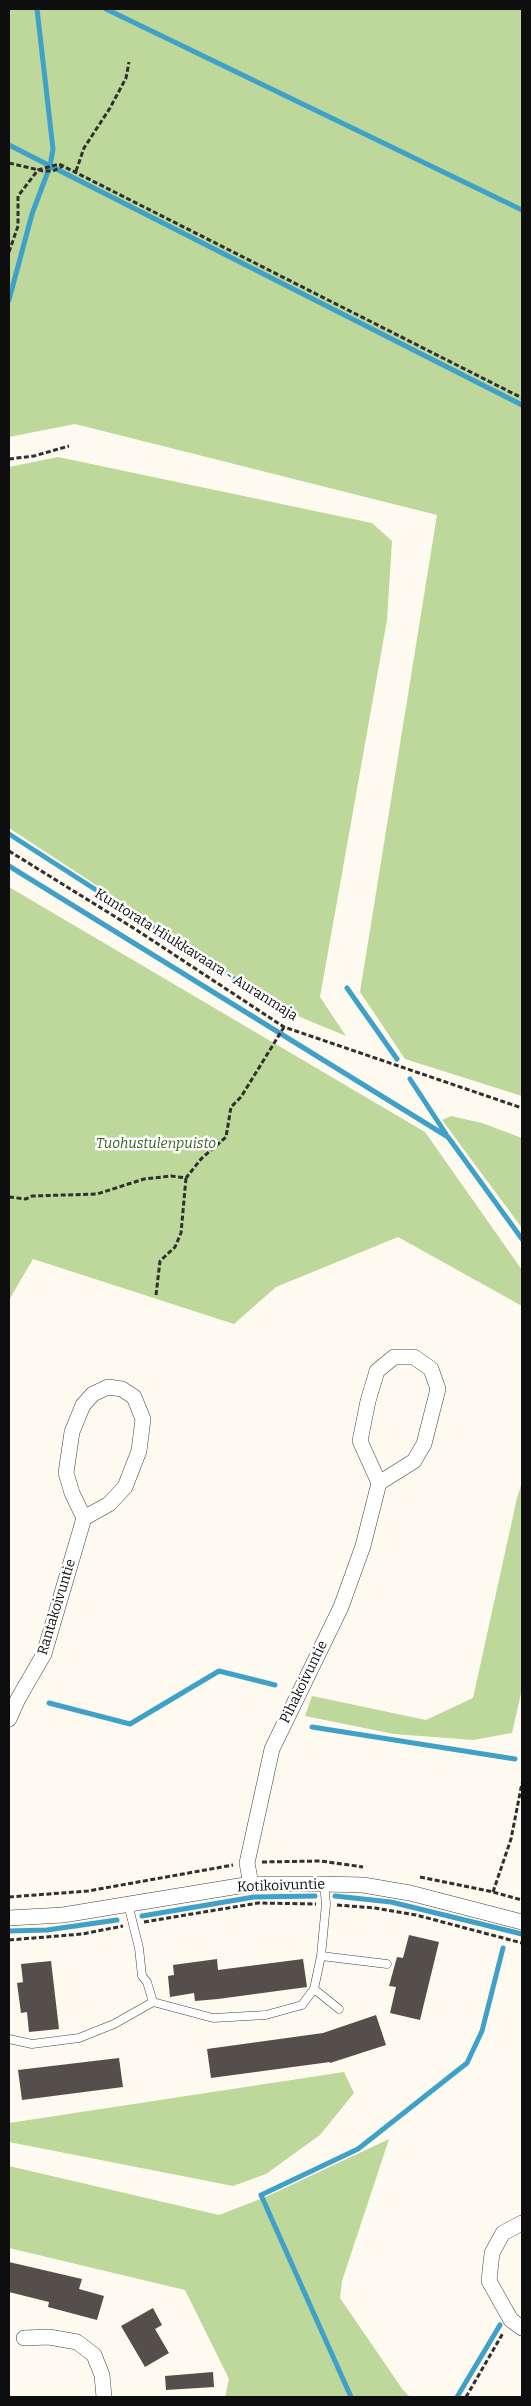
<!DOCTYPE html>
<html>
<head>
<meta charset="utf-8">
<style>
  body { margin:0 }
  #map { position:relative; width:531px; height:2406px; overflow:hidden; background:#fefaef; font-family:Bitter,serif }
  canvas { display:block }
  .frame { position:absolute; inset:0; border:10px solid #0e0e0e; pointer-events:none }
</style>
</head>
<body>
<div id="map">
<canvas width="531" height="2406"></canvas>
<div class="frame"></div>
</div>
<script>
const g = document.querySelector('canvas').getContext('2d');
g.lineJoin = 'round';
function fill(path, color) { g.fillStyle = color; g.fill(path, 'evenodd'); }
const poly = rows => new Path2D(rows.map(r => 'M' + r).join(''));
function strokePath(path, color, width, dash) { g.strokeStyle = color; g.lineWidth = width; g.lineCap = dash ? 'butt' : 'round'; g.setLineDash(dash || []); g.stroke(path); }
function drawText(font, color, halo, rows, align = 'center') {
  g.font = font + ' Bitter,serif'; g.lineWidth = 5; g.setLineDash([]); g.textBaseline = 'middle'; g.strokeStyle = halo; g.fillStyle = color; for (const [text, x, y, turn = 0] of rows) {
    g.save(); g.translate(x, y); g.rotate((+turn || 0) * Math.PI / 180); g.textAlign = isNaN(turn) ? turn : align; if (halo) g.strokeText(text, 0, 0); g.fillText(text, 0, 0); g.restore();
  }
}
fill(poly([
  [9,9,522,9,522,1096,405,1059,360,992,437,515,75,424,9,437],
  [58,457,372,523,392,541,387,620,320,997,346,1036,293,1014,9,828,9,467],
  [9,887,425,1132,522,1270,522,1306,398,1237,276,1287,234,1324,33,1259,9,1300],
  [451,1116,482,1123,522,1138,522,1228,442,1120],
  [522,1482,522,1689,512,1733,473,1740,394,1734,305,1716,312,1696,426,1720,473,1698,517,1498],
  [344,2072,354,2093,320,2135,266,2174,233,2186,9,2142,9,2123],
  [389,2139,342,2281,340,2298,403,2390,410,2397,225,2397,229,2379,185,2290,9,2248,9,2166,219,2215,268,2196]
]), '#bdd89a');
strokePath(poly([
  [106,9,522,210],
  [9,145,522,405],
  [9,300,32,214,50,166,53,149,37,9],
  [9,834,289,1014],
  [9,866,448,1137,522,1239],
  [347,988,397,1059],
  [410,1079,446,1134],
  [49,1703,130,1724,219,1671,275,1685],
  [312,1727,515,1759],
  [335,1896,391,1902,522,1934],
  [142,1916,254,1897,315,1896],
  [9,1931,47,1930,117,1920],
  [351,2397,261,2195,358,2149,467,2063,482,2031,503,1948],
  [457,2397,500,2325]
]), '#40a1c8', 5);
fill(poly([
  [409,1935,439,1942,420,2020,390,2013,396,1987,389,1986,397,1957,403,1958],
  [217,1959,218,1970,303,1959,307,1987,218,1999,195,2001,194,1993,170,1997,168,1976,174,1975,173,1965],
  [51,1961,59,2029,29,2032,27,2012,21,2013,17,1983,23,1982,21,1964],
  [376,2015,386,2045,330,2063,330,2062,211,2078,207,2049,323,2033],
  [119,2058,123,2087,22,2100,18,2070],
  [9,2262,82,2279,79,2289,104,2296,97,2320,48,2307,49,2302,9,2292],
  [153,2308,162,2325,155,2329,169,2353,145,2367,121,2326],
  [213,2372,214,2387,166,2390,165,2376]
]), '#564e4a');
const service = poly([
  [128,1904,139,1948,142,1976,147,1982,153,2002,213,2018,266,2015,302,2005,314,1989,321,1956,326,1904,324,1884],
  [321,1956,387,1964],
  [314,1989,339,2009],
  [9,2039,32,2044,79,2038,114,2024,153,2002]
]);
const minor = poly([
  [9,1719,18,1699,44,1654,84,1518,72,1493,66,1473,72,1432,83,1405,93,1394,108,1387,122,1389,134,1397,143,1419,139,1451,125,1487,109,1504,84,1518],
  [251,1884,247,1863,272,1749,341,1607,363,1546,379,1483,414,1461,424,1444,438,1389,431,1369,414,1357,394,1357,377,1371,368,1401,360,1441,379,1483],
  [9,1918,63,1915,251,1884,324,1884,363,1885,410,1893,522,1922],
  [522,2223,503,2233,492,2253,489,2281,511,2320,522,2328],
  [24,2338,49,2337,77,2342,94,2355,102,2375,104,2397]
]);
strokePath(service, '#414141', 9);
strokePath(minor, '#414141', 16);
strokePath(poly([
  [9,163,43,171,53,171,63,166],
  [76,171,84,148,110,108,126,78,129,62],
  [9,252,18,226,18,196,38,170,59,164,522,398],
  [9,459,34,456,69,446],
  [9,851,135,929,284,1027,522,1108],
  [9,1197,26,1199,32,1196,97,1194,144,1179,171,1176,186,1178,201,1159,226,1137,231,1107,241,1097,284,1027],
  [156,1295,160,1261,175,1247,181,1233,186,1178],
  [262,1862,321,1861,363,1867],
  [420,1877,493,1892,522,1900],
  [493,1892,511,1839,522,1783],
  [9,1897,88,1891,233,1865],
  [337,1905,375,1908,416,1915,522,1943],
  [144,1922,258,1903,316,1904],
  [9,1940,82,1934,123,1926],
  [466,2397,503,2333]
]), '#303030', 3, [5, 2.5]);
strokePath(service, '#fff', 8);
strokePath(minor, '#fff', 15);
drawText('14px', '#0e0e0e', '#fff', [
  ["Kuntorata Hiukkavaara - Auranmaja",196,955,32],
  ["Rantakoivuntie",57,1607,-73],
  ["Pihakoivuntie",304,1682,-64],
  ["Kotikoivuntie",281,1886,-2]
]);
drawText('italic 14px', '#366320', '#fff', [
  ["Tuohustulenpuisto",156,1144]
]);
</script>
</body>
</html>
